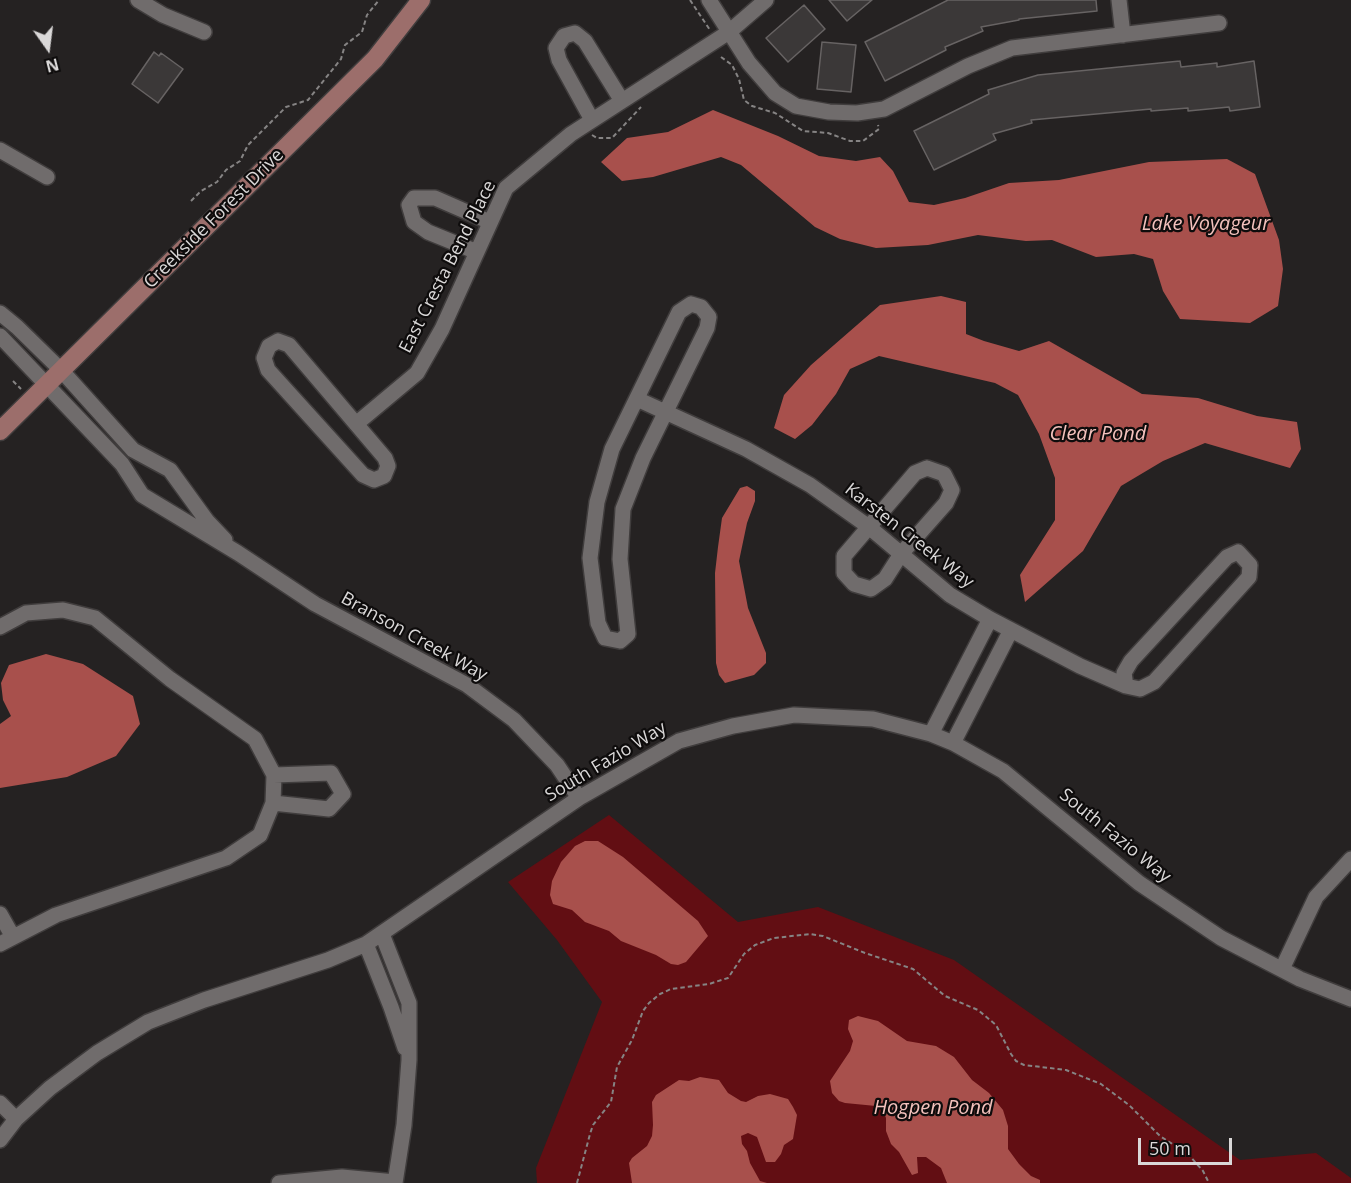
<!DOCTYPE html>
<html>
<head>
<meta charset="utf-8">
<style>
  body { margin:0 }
  #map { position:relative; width:1351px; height:1183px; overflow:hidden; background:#252222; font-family:"Open Sans",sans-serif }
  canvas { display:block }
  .north { position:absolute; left:18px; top:18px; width:60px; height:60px; -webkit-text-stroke:4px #0e0c0c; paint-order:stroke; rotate:166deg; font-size:16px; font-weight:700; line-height:24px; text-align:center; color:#dad8d8 }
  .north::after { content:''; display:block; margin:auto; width:21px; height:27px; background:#dad8d8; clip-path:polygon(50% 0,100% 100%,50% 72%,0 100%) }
  .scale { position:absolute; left:1138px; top:1138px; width:94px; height:27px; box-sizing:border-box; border:3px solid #dad8d8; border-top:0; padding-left:8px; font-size:18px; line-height:21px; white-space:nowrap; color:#dad8d8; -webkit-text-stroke:4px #0e0c0c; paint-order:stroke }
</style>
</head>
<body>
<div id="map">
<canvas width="1351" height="1183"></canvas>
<div class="north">N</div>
<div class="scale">50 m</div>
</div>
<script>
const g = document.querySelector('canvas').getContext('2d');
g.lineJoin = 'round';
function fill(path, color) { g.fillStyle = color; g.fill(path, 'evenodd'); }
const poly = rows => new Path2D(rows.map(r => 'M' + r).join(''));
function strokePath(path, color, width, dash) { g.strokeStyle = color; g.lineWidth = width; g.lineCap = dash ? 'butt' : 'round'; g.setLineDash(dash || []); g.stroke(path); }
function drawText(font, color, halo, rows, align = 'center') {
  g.font = font + ' "Open Sans",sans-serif'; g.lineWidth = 4.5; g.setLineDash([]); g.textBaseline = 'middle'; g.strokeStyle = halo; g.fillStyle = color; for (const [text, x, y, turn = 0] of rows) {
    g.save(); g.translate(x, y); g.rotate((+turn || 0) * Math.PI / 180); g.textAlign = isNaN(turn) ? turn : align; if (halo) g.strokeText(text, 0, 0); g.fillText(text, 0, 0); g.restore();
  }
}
fill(poly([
  [609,815,738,922,818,907,954,960,1240,1160,1316,1153,1351,1178,1351,1183,537,1183,536,1168,602,1002,557,940,508,882]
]), '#620e13');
fill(poly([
  [713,110,778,136,819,156,856,161,880,157,893,171,909,202,934,205,965,198,1009,183,1059,180,1149,162,1227,159,1255,174,1279,240,1283,269,1278,306,1250,323,1180,319,1163,291,1153,259,1134,254,1096,257,1052,240,1026,241,978,235,928,245,876,248,840,239,815,227,741,165,721,157,653,177,622,181,601,162,627,138,668,132],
  [941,296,966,302,966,334,984,341,1019,351,1049,341,1142,394,1198,398,1257,416,1297,422,1301,449,1290,468,1205,443,1163,461,1121,486,1083,551,1025,602,1020,575,1055,520,1055,478,1039,434,1018,395,995,383,879,356,850,369,836,394,812,425,795,439,774,428,784,395,811,365,880,305],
  [747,486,755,491,755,501,747,523,739,561,748,608,766,653,766,663,754,675,725,683,719,675,716,663,715,573,718,547,722,518,740,488],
  [46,654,83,664,133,696,140,724,116,756,67,777,0,788,0,724,11,716,3,700,1,683,9,665],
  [585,841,598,841,623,857,698,921,708,936,686,962,678,965,671,964,656,955,621,941,609,931,585,922,572,910,553,904,550,895,552,881,561,862,575,846],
  [858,1016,878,1021,907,1041,936,1046,954,1057,972,1080,989,1093,1003,1110,1008,1126,1008,1149,1019,1164,1031,1176,1040,1180,1040,1183,947,1183,941,1168,926,1157,917,1157,918,1173,912,1175,899,1152,891,1144,886,1131,886,1118,883,1110,876,1106,845,1103,839,1101,832,1093,830,1081,850,1051,853,1041,848,1029,849,1020],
  [700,1077,719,1080,728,1093,741,1101,746,1102,758,1096,770,1094,788,1099,793,1107,797,1115,793,1139,784,1145,781,1154,775,1162,766,1162,757,1137,748,1133,741,1136,742,1144,747,1151,750,1163,760,1181,767,1183,632,1183,629,1163,632,1158,647,1146,652,1136,653,1125,652,1102,656,1095,679,1080,689,1081]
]), '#a8504c');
const building = poly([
  [829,0,872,0,847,21,829,0],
  [948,0,1096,0,1097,11,1019,19,1019,20,981,27,983,31,945,47,946,50,885,81,865,42,948,0],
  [804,5,825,29,788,62,766,38,804,5],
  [822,42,856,45,851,92,817,89,822,42],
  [154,52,159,56,161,53,183,69,158,103,132,84,154,52],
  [1180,61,1181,67,1217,63,1217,67,1254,61,1260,107,1230,111,1229,107,1188,111,1188,108,1151,111,1151,109,1031,120,1032,123,993,134,996,140,934,170,914,131,989,94,988,90,1038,75,1180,61]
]);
fill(building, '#3b3838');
strokePath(building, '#676363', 1.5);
const minor = poly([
  [138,0,163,15,204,32],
  [709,0,749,63,775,93,796,106,829,112,857,113,884,109,968,66,1012,48,1219,23],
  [1119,0,1123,35],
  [592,120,559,60,556,48,564,36,575,33,585,41,622,101],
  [0,150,47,177],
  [477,252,428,232,414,222,409,205,414,198,435,198,490,222],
  [691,304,701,307,709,317,707,328,643,458,623,509,620,559,628,634,620,641,605,638,598,623,590,558,597,502,612,449,679,312,691,304],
  [0,313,17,327,62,371,133,450,170,470,207,521,225,540],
  [0,336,122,464,142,495,238,553,315,604,467,685,514,720,557,765,579,798],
  [278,341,289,345,385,458,388,466,384,476,374,480,363,475,268,370,264,358,269,346,278,341],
  [637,399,746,449,810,485,869,527,950,595,990,619,1080,666,1126,686,1140,689,1154,682,1249,577,1250,565,1238,552,1227,557,1131,661,1124,673,1126,686],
  [356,424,417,373,442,329,506,188,571,134,729,32,766,0],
  [927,468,944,474,952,490,946,503,901,554,885,579,871,589,854,584,844,573,844,556,915,473,927,468],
  [0,627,26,613,63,610,95,618,170,679,255,739,274,775,273,803,260,835,226,858,56,915,0,944],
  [931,734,990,619],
  [953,743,1011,630],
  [273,803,329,809,343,794,331,773,274,775],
  [0,914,13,937],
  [382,934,409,1003,409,1060,404,1125,395,1183],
  [366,944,391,1007,405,1048],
  [1282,969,1316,897,1351,859],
  [0,1103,16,1119],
  [0,1140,16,1119,50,1088,97,1053,148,1022,204,1000,328,960,366,944,579,798,679,741,733,726,794,715,873,719,931,734,953,743,1003,771,1139,883,1221,938,1300,979,1351,999],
  [279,1183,342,1177,395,1182]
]);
const major = poly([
  [0,431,375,59,421,0]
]);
strokePath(minor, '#403d3d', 18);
strokePath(major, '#403d3d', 21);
strokePath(poly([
  [690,0,710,30],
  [721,57,732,65,739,79,744,100,752,106,775,113,803,131,828,133,850,141,863,141,879,129,878,125],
  [592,135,597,138,612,138,641,107],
  [191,201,201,191,217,182,226,170,240,161,248,145,286,107,308,100,341,59,345,45,362,32,367,15,379,0],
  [13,381,21,389],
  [577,1183,590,1134,593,1125,611,1102,617,1067,632,1040,643,1011,649,1003,660,994,671,989,709,984,728,978,744,954,755,945,774,938,810,934,823,936,865,953,913,969,945,996,978,1010,996,1025,1011,1054,1016,1061,1024,1065,1066,1070,1101,1084,1129,1105,1160,1136,1188,1154,1203,1171,1209,1183]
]), '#868484', 2, [4.5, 3]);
strokePath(minor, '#706c6c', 15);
strokePath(major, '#9c6e6b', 18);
drawText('18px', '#dad8d8', '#0e0c0c', [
  ["Creekside Forest Drive",214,219,-45],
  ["East Cresta Bend Place",448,267,-63],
  ["Karsten Creek Way",909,536,38],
  ["Branson Creek Way",414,637,29],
  ["South Fazio Way",606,762,-31],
  ["South Fazio Way",1115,836,39]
]);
drawText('italic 20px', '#f3c1bc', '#0e0c0c', [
  ["Lake Voyageur",1206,224],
  ["Clear Pond",1098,434],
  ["Hogpen Pond",933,1108]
]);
</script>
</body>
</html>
